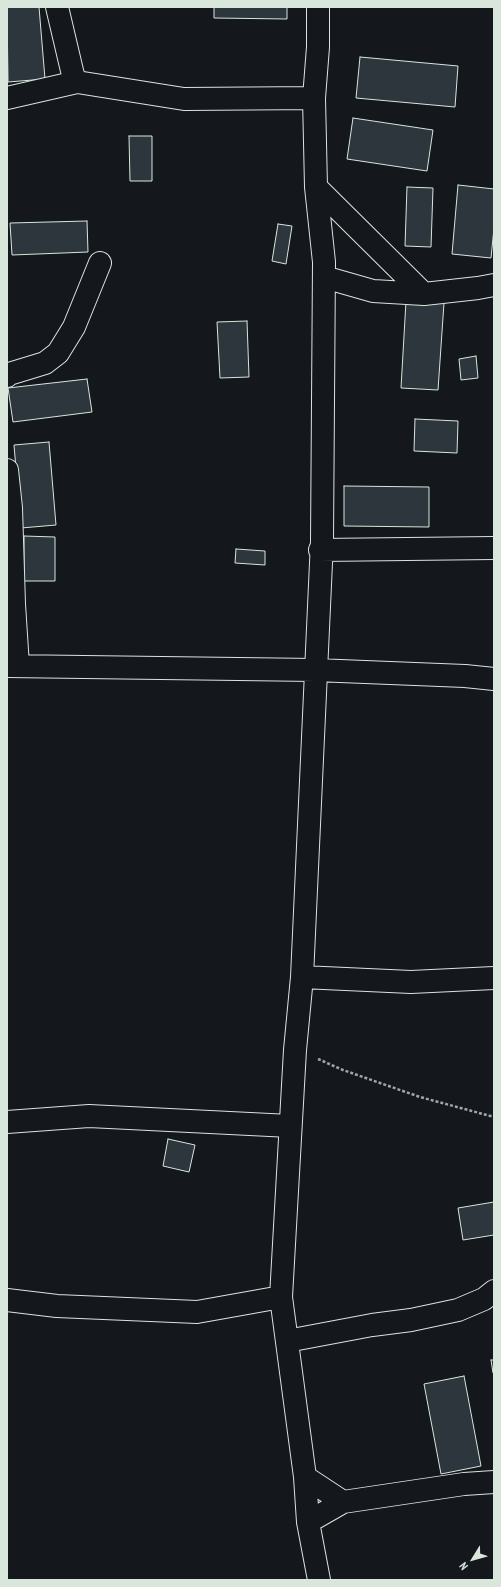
<!DOCTYPE html>
<html>
<head>
<meta charset="utf-8">
<style>
  body { margin:0 }
  #map { position:relative; width:501px; height:1587px; overflow:hidden; background:#14181c; font-family:"PT Sans Narrow",sans-serif }
  canvas { display:block }
  .frame { position:absolute; inset:0; border:8px solid #d8e6dc; pointer-events:none }
  .north { position:absolute; left:453px; top:1539px; width:40px; height:40px; -webkit-text-stroke:3px #14181c; paint-order:stroke; rotate:233deg; font-size:11px; font-weight:700; line-height:16px; text-align:center; color:#d8e6dc }
  .north::after { content:''; display:block; margin:auto; width:14px; height:18px; background:#d8e6dc; clip-path:polygon(50% 0,100% 100%,50% 72%,0 100%) }
</style>
</head>
<body>
<div id="map">
<canvas width="501" height="1587"></canvas>
<div class="frame"></div>
<div class="north">N</div>
</div>
<script>
const g = document.querySelector('canvas').getContext('2d');
g.lineJoin = 'round';
function fill(path, color) { g.fillStyle = color; g.fill(path, 'evenodd'); }
const poly = rows => new Path2D(rows.map(r => 'M' + r).join(''));
function strokePath(path, color, width, dash) { g.strokeStyle = color; g.lineWidth = width; g.lineCap = dash ? 'butt' : 'round'; g.setLineDash(dash || []); g.stroke(path); }
const building = poly([
  [7,7,39,7,45,79,8,82,7,7],
  [214,7,287,7,287,19,214,18,214,7],
  [360,57,458,66,455,107,356,98,360,57],
  [353,118,433,130,427,171,347,159,353,118],
  [129,136,152,136,152,181,130,181,129,136],
  [458,185,494,189,494,228,491,258,452,254,458,185],
  [407,187,433,188,431,247,405,246,407,187],
  [87,221,88,252,12,255,10,223,87,221],
  [278,224,292,226,286,264,272,261,278,224],
  [406,301,444,303,438,390,401,388,406,301],
  [247,321,249,377,220,378,217,322,247,321],
  [476,356,478,378,461,380,459,359,476,356],
  [87,379,92,412,13,422,8,388,87,379],
  [415,419,458,421,457,453,414,451,415,419],
  [49,442,56,525,21,528,14,445,49,442],
  [344,486,429,487,429,527,344,526,344,486],
  [24,536,55,537,55,581,24,581,24,536],
  [236,549,265,551,265,565,235,563,236,549],
  [168,1139,195,1145,189,1172,163,1166,168,1139],
  [494,1202,494,1235,463,1240,458,1208,494,1202],
  [491,1360,494,1360,494,1373,493,1373,491,1360],
  [464,1376,481,1466,441,1474,424,1384,464,1376]
]);
fill(building, '#2c363c');
strokePath(building, '#d8e6dc', 1);
const minor = poly([
  [57,7,73,75,77,82,184,99,314,98],
  [318,7,318,47,314,98,316,187,324,262,322,541,302,977,295,1050,281,1297,305,1477,308,1522,319,1580],
  [7,98,77,82],
  [316,187,424,294],
  [324,277,373,291,424,294,478,288,494,285],
  [7,376,9,374,45,363,58,353,74,327,100,263],
  [7,470,11,508,14,604,18,666],
  [320,550,494,548],
  [7,666,315,670,465,676,494,679],
  [302,977,411,982,494,978],
  [7,1122,89,1116,290,1126],
  [7,1300,57,1306,197,1312,281,1297],
  [287,1341,372,1325,411,1320,458,1310,484,1299,494,1291],
  [305,1477,343,1502],
  [308,1522,343,1502,464,1484,494,1482]
]);
strokePath(minor, '#d8e6dc', 24);
strokePath(poly([
  [318,1059,343,1070,420,1097,494,1117]
]), '#9da8a2', 2.5, [3, 2]);
strokePath(minor, '#14181c', 22);
</script>
</body>
</html>
